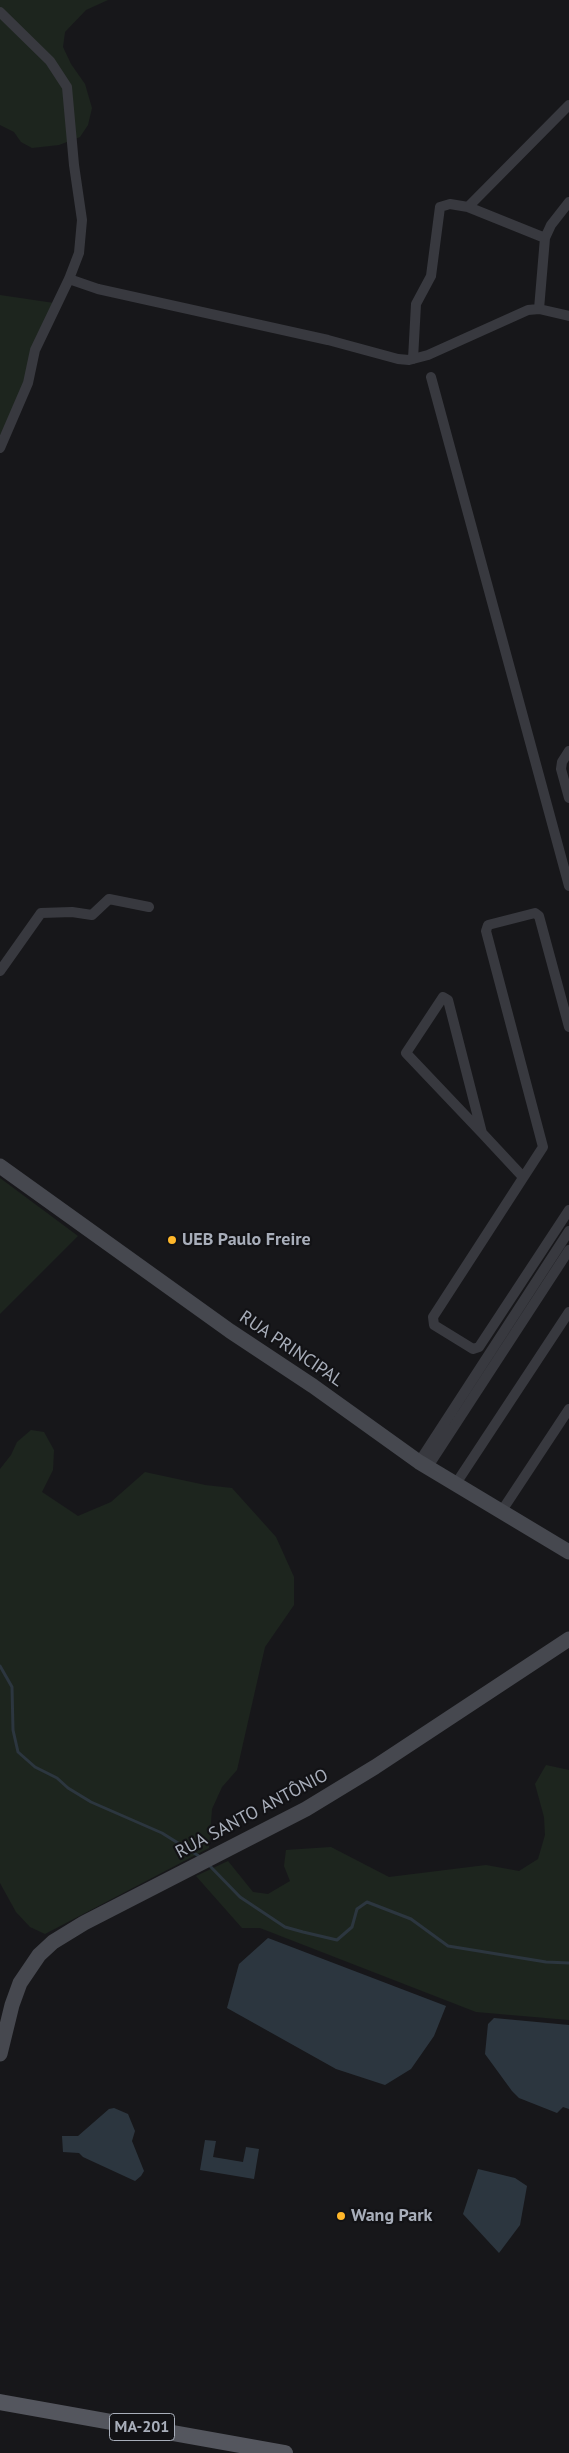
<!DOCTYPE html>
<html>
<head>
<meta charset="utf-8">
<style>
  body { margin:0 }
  canvas { display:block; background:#17171a }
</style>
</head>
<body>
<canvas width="569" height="2453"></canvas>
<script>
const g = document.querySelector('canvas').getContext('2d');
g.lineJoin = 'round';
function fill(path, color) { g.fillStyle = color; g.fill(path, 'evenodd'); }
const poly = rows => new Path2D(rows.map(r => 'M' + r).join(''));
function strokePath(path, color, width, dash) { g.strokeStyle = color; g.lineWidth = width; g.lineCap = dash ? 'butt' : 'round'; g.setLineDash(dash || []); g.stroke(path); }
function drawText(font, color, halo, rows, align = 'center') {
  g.font = font + ' "PT Sans",sans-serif'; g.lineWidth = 4.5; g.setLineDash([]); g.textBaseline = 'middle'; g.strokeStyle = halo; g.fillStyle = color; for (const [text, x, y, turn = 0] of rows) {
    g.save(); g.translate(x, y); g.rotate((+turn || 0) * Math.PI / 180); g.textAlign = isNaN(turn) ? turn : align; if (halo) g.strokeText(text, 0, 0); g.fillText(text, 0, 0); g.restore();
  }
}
fill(poly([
  [0,0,108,0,86,10,65,32,63,47,71,64,85,84,92,108,88,125,80,137,59,145,32,148,21,142,14,132,0,125],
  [0,295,54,303,25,382,0,436],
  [0,1178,78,1236,0,1314],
  [31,1430,44,1432,54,1450,53,1470,42,1492,78,1516,111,1502,145,1472,205,1485,232,1488,276,1537,294,1577,294,1605,265,1647,237,1770,222,1787,212,1809,209,1848,45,1934,30,1927,16,1912,0,1883,0,1469,11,1455,17,1442],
  [546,1765,569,1770,569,2020,476,2012,260,1928,242,1928,196,1876,228,1861,253,1892,268,1894,290,1881,284,1866,286,1850,331,1847,389,1877,486,1865,519,1871,538,1859,545,1835,544,1817,535,1784]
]), '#1d251e');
fill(poly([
  [268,1938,446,2006,434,2036,411,2069,385,2085,336,2069,227,2008,239,1964],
  [494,2018,569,2025,569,2109,563,2107,557,2113,519,2098,512,2091,485,2054,488,2024],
  [114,2108,128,2114,135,2131,132,2141,144,2171,141,2176,135,2181,83,2157,79,2153,63,2152,62,2136,78,2136,109,2109],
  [205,2140,216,2141,213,2157,243,2162,246,2147,259,2149,254,2179,200,2170],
  [478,2169,515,2178,527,2186,520,2225,499,2253,463,2214]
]), '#2c363f');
strokePath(poly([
  [0,1666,12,1687,13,1730,18,1752,35,1767,57,1778,68,1788,91,1802,162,1833,202,1858],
  [208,1864,240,1897,285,1927,303,1932,337,1940,352,1927,357,1909,367,1902,411,1919,448,1946,546,1962,569,1963]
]), '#2c363f', 3);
strokePath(poly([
  [0,12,50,61,67,87,74,165,82,220,79,253,69,279,35,350,28,383,0,448],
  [468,207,569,105],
  [69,279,98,289,328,340,398,359,409,360,428,355,528,310,539,309,569,316],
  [539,309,545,238,551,225,569,202],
  [413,359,416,304,431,276,440,207,450,204,468,207,545,238],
  [431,377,569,886],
  [569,751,562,762,561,769,569,798],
  [0,971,41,913,72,912,92,915,109,899,149,907],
  [569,1027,539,916,535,913,488,925,486,931,543,1147,433,1317,434,1325,473,1349,479,1347,569,1210],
  [482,1133,448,1000,443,997,406,1053,482,1133,523,1177],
  [419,1462,569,1231],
  [427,1468,569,1250],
  [455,1485,569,1312],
  [501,1512,569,1409]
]), '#38393f', 10);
strokePath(poly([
  [0,1166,230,1331,313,1386,419,1462,569,1552],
  [0,2054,12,2005,20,1983,39,1955,53,1942,84,1923,306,1809,375,1767,569,1639]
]), '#46484f', 15);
strokePath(poly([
  [0,2402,285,2453]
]), '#54565e', 16);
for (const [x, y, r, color] of [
  [172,1240,5,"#ffb72a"],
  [341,2216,5,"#ffb72a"]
]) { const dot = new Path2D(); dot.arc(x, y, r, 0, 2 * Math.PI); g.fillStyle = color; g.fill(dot); strokePath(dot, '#121215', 2); }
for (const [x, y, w] of [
  [142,2427,65]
]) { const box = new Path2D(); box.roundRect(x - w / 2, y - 13.5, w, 27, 4); g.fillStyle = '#121215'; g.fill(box); strokePath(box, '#a8aeba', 1); }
drawText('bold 16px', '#a8aeba', null, [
  ["MA-201",142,2427]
]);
drawText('bold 18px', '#a8aeba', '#121215', [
  ["UEB Paulo Freire",182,1240],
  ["Wang Park",351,2216]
], 'left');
drawText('18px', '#a8aeba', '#121215', [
  ["RUA PRINCIPAL",291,1349,34],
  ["RUA SANTO ANTÔNIO",252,1814,-28]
]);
</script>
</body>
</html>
